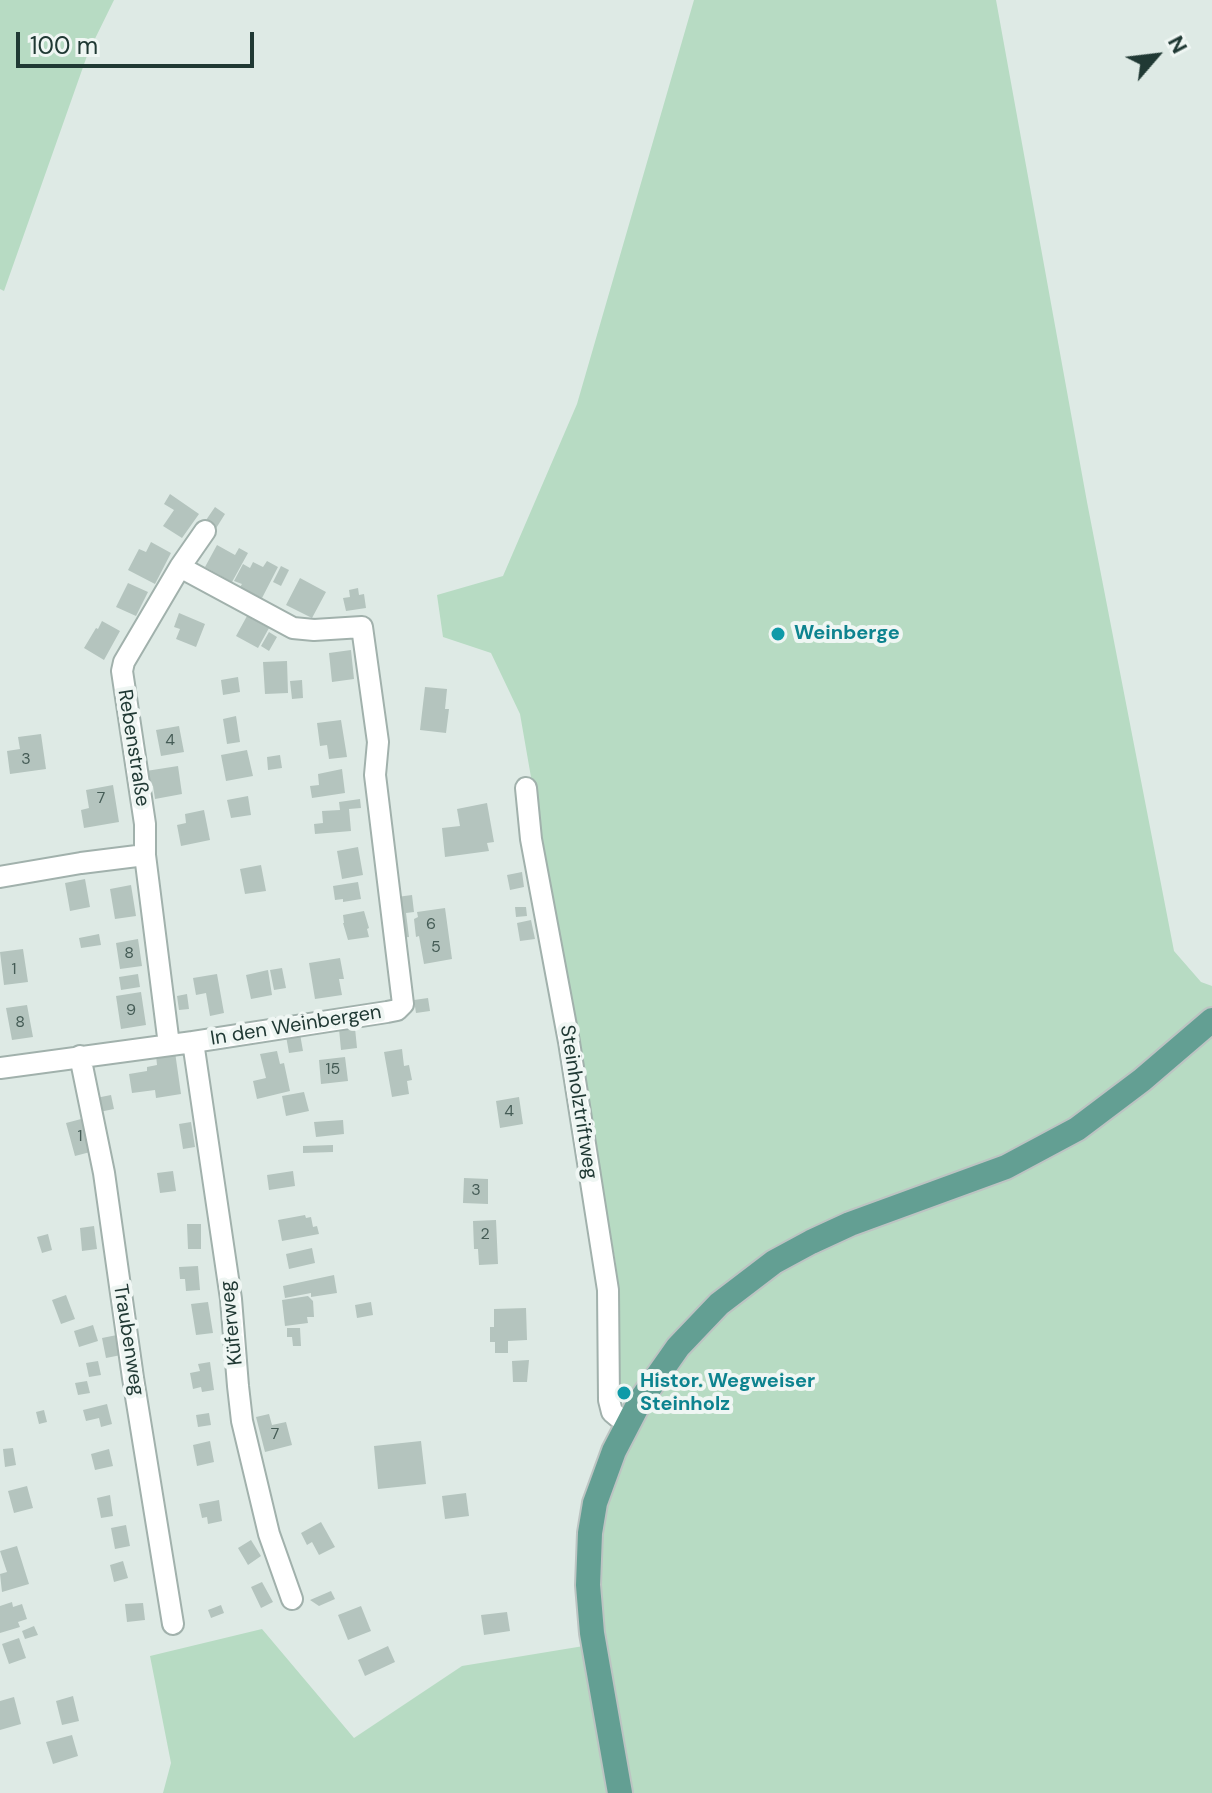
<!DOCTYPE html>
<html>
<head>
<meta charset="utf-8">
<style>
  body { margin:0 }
  #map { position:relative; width:1212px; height:1793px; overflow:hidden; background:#deeae5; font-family:"DM Sans",sans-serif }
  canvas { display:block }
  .north { position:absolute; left:1116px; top:16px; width:80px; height:80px; -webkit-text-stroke:6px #eff6f3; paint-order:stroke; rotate:62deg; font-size:22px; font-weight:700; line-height:32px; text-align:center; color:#203934 }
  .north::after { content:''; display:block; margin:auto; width:28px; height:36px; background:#203934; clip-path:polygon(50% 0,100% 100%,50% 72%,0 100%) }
  .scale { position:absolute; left:16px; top:32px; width:238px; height:36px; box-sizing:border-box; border:4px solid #203934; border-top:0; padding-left:10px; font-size:24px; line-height:28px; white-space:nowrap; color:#203934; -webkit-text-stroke:6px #eff6f3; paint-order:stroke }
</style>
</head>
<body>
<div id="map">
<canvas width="1212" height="1793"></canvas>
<div class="north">N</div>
<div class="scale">100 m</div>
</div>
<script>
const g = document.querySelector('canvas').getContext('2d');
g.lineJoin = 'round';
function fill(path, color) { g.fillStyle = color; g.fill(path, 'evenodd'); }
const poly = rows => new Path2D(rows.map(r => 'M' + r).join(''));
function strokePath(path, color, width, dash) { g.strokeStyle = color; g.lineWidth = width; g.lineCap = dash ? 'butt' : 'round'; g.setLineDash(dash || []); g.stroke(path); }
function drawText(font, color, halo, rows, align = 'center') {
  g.font = font + ' "DM Sans",sans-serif'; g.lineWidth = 8; g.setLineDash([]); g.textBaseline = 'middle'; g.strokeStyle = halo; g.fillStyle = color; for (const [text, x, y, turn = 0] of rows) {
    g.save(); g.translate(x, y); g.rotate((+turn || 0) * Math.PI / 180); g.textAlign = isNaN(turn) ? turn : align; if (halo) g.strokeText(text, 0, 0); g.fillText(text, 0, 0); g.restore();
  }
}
fill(poly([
  [0,0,114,0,88,53,4,291,0,289],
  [694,0,996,0,1087,502,1174,951,1201,982,1212,986,1212,1793,163,1793,171,1763,150,1656,262,1629,354,1738,462,1666,602,1643,596,1584,607,1487,643,1410,618,1396,616,1265,520,714,491,653,443,637,437,595,503,576,577,404]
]), '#b7dbc3');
fill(poly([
  [170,494,199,514,182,538,163,526,174,510,164,504],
  [215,507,225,514,215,530,204,523],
  [151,542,171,553,155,584,128,570,139,549,146,552],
  [217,545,235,555,239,548,248,553,232,582,205,567],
  [267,561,278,567,262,598,240,587,242,584,234,581,243,564,250,568,253,562,263,567],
  [281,566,289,570,281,586,273,582],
  [300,578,326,592,312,618,286,605],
  [128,583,148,592,136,616,116,607],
  [358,588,359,595,364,594,366,608,346,611,343,598,350,597,349,590],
  [179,613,205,624,196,647,176,639,180,629,174,627],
  [247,616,269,628,258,648,236,636],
  [102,621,120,631,104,660,84,648,96,628,98,629],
  [269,632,277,637,269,651,261,646],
  [351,650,354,679,332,682,329,653],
  [287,661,288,693,265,694,263,662],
  [238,677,240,692,223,695,221,680],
  [302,680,303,698,292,699,290,681],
  [425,687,447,689,445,709,449,709,446,733,420,730],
  [236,716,240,742,227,744,223,719],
  [341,720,347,757,329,759,327,745,320,746,317,723],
  [179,726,184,752,161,756,156,730],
  [41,734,46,769,10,774,7,751,20,749,18,737],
  [247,750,253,776,226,781,221,755],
  [280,755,282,768,268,770,267,757],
  [178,766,182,794,155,799,153,786,149,786,146,771],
  [342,769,345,793,312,798,310,786,319,785,318,774],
  [113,785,119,822,84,828,81,810,89,808,86,790],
  [248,796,251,815,231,818,227,800],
  [360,799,361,808,349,809,351,831,315,834,314,824,323,823,322,811,340,810,339,802],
  [487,803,494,842,487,843,489,851,445,857,442,828,460,826,457,809],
  [204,810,210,840,181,846,177,825,186,823,185,814],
  [358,847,363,875,342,879,337,851],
  [261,865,266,891,245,894,240,869],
  [522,872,524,887,510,890,507,875],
  [85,879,90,907,70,911,65,883],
  [358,882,361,899,343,902,343,899,335,900,333,886],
  [131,885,136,916,115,919,110,889],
  [412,895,414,912,406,913,409,937,400,938,397,897],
  [515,907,526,907,527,916,516,917],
  [445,908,452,959,424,964,419,936,416,937,414,919,418,917,417,912],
  [364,911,369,928,367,929,369,937,348,940,343,923,344,923,343,915],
  [531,920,535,939,520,941,517,923],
  [99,934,101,945,81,948,79,938],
  [138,939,142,966,120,969,116,943],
  [23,949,28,982,4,985,0,952],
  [340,958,344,979,339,979,342,995,315,999,309,963],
  [282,968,286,988,274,990,270,970],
  [268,970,272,995,251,999,246,975],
  [138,974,140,987,121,990,119,977],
  [217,974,224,1013,210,1016,206,993,196,995,193,978],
  [141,992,146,1025,121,1029,116,996],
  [187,994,189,1009,179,1010,177,996],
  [428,998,430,1011,416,1013,414,1000],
  [27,1005,33,1037,12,1040,6,1008],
  [355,1028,357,1048,341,1050,339,1029],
  [300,1034,303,1051,289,1053,286,1036],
  [402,1049,404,1066,409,1065,412,1080,407,1081,409,1094,392,1097,384,1052],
  [277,1051,280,1064,284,1063,290,1091,257,1099,253,1081,266,1078,260,1054],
  [175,1052,181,1094,156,1098,155,1090,132,1093,129,1074,147,1071,147,1067,157,1065,156,1055],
  [345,1057,348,1081,321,1084,319,1060],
  [304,1092,309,1111,286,1116,282,1096],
  [111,1095,114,1109,99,1112,96,1098],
  [519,1097,523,1124,500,1128,496,1101],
  [85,1118,94,1151,75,1156,66,1123],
  [343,1120,344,1134,316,1137,314,1122],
  [191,1122,195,1147,183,1149,179,1124],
  [333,1145,333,1152,303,1153,303,1146],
  [173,1171,176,1191,160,1193,157,1173],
  [293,1171,295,1186,269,1190,267,1175],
  [464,1178,488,1179,488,1204,463,1203],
  [305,1215,306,1218,311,1217,313,1227,317,1226,319,1234,282,1241,278,1220],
  [496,1220,498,1264,479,1265,478,1249,474,1249,473,1221],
  [187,1224,201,1224,201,1249,188,1249],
  [94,1226,97,1249,82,1251,80,1228],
  [48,1234,52,1250,42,1253,37,1237],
  [312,1248,315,1263,289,1269,286,1254],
  [198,1266,200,1290,186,1291,185,1279,180,1279,179,1267],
  [334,1275,337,1293,311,1297,311,1293,285,1298,283,1286],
  [66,1295,75,1319,61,1324,52,1300],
  [308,1296,313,1301,314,1317,307,1317,308,1323,285,1326,282,1300],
  [208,1302,213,1333,196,1335,191,1304],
  [371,1302,373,1315,357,1318,355,1305],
  [526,1308,527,1340,508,1341,508,1353,495,1353,495,1342,490,1342,490,1327,494,1327,494,1309],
  [93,1325,98,1341,79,1347,74,1331],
  [287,1328,300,1328,301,1346,293,1346,292,1337,287,1337],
  [117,1335,121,1355,106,1358,102,1338],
  [529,1360,527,1382,513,1382,512,1361],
  [98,1361,101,1375,89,1377,86,1363],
  [210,1362,214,1390,202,1392,201,1387,193,1389,190,1373,200,1371,198,1364],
  [87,1381,90,1393,78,1395,75,1383],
  [107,1404,112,1424,101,1427,99,1418,86,1421,83,1410],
  [44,1410,47,1422,39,1424,36,1412],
  [209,1413,211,1425,198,1427,196,1415],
  [269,1414,272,1425,286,1422,292,1445,265,1452,256,1417],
  [210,1441,214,1462,197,1466,193,1445],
  [421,1441,426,1484,378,1489,374,1446],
  [13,1448,16,1465,5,1467,3,1449],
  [109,1449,113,1466,95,1470,91,1454],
  [27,1486,33,1508,14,1513,8,1491],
  [466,1493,469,1516,445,1519,442,1496],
  [110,1495,113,1516,101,1518,97,1498],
  [219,1500,222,1521,208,1524,207,1517,202,1518,199,1504],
  [321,1522,335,1547,319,1555,312,1542,307,1545,301,1533],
  [126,1525,130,1546,115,1549,111,1528],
  [251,1540,261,1556,248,1565,238,1548],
  [17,1546,29,1584,2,1592,0,1574,7,1572,0,1551],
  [123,1561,128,1578,114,1582,110,1565],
  [262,1582,273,1602,261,1608,251,1587],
  [331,1591,335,1599,319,1606,310,1600],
  [12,1602,13,1607,22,1604,27,1619,18,1622,20,1627,0,1633,0,1606],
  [143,1603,145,1620,127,1622,125,1604],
  [221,1605,224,1613,211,1618,208,1610],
  [361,1606,371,1631,348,1640,338,1615],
  [507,1612,510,1631,484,1635,481,1615],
  [34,1626,38,1635,25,1639,22,1631],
  [19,1638,26,1658,9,1664,2,1644],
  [388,1646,395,1662,365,1676,358,1660],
  [73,1696,79,1721,62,1725,56,1701],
  [14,1697,21,1724,0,1730,0,1701],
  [72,1735,78,1756,53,1764,46,1742]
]), '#b4c4be');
const minor = poly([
  [180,567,205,531],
  [526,788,531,839,569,1042,608,1290,609,1400,612,1412,618,1417],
  [0,877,81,863,145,855],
  [193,1042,231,1299,238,1386,242,1421,269,1534,292,1599],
  [80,1056,104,1173,133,1378,173,1624],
  [0,1068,193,1042,387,1012,397,1010,403,1004,375,775,378,742,362,627,314,630,293,628,180,567,124,662,122,671,145,824,145,855,169,1045]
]);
const major = poly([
  [620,1793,592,1633,588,1585,590,1533,595,1503,614,1451,640,1401,678,1347,719,1304,774,1262,811,1242,850,1224,1006,1167,1077,1129,1142,1080,1212,1020]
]);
strokePath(minor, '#a1b1ac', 24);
strokePath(major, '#bcc4c2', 28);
strokePath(minor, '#fff', 20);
strokePath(major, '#639f93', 24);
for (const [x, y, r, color] of [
  [778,634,8,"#0f9aa8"],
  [624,1393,8,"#0f9aa8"]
]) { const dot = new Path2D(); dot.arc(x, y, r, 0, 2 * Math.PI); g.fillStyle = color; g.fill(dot); strokePath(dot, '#eff6f3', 3); }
drawText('16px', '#455c56', null, [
  ["4",170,741],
  ["3",26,760],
  ["7",101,799],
  ["6",431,925],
  ["5",436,948],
  ["8",129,954],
  ["1",14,970],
  ["9",131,1011],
  ["8",20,1023],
  ["15",333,1070],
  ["4",509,1112],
  ["1",80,1137],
  ["3",476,1191],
  ["2",485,1235],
  ["7",275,1435]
]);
drawText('bold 20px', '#0d838f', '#eff6f3', [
  ["Weinberge",794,634],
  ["Histor. Wegweiser",640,1382],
  ["Steinholz",640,1405]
], 'left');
drawText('20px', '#203934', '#eff6f3', [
  ["Rebenstraße",133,748,81],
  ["In den Weinbergen",296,1026,-9],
  ["Steinholztriftweg",578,1102,81],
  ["Küferweg",232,1323,-96],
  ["Traubenweg",128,1340,81]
]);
</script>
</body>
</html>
